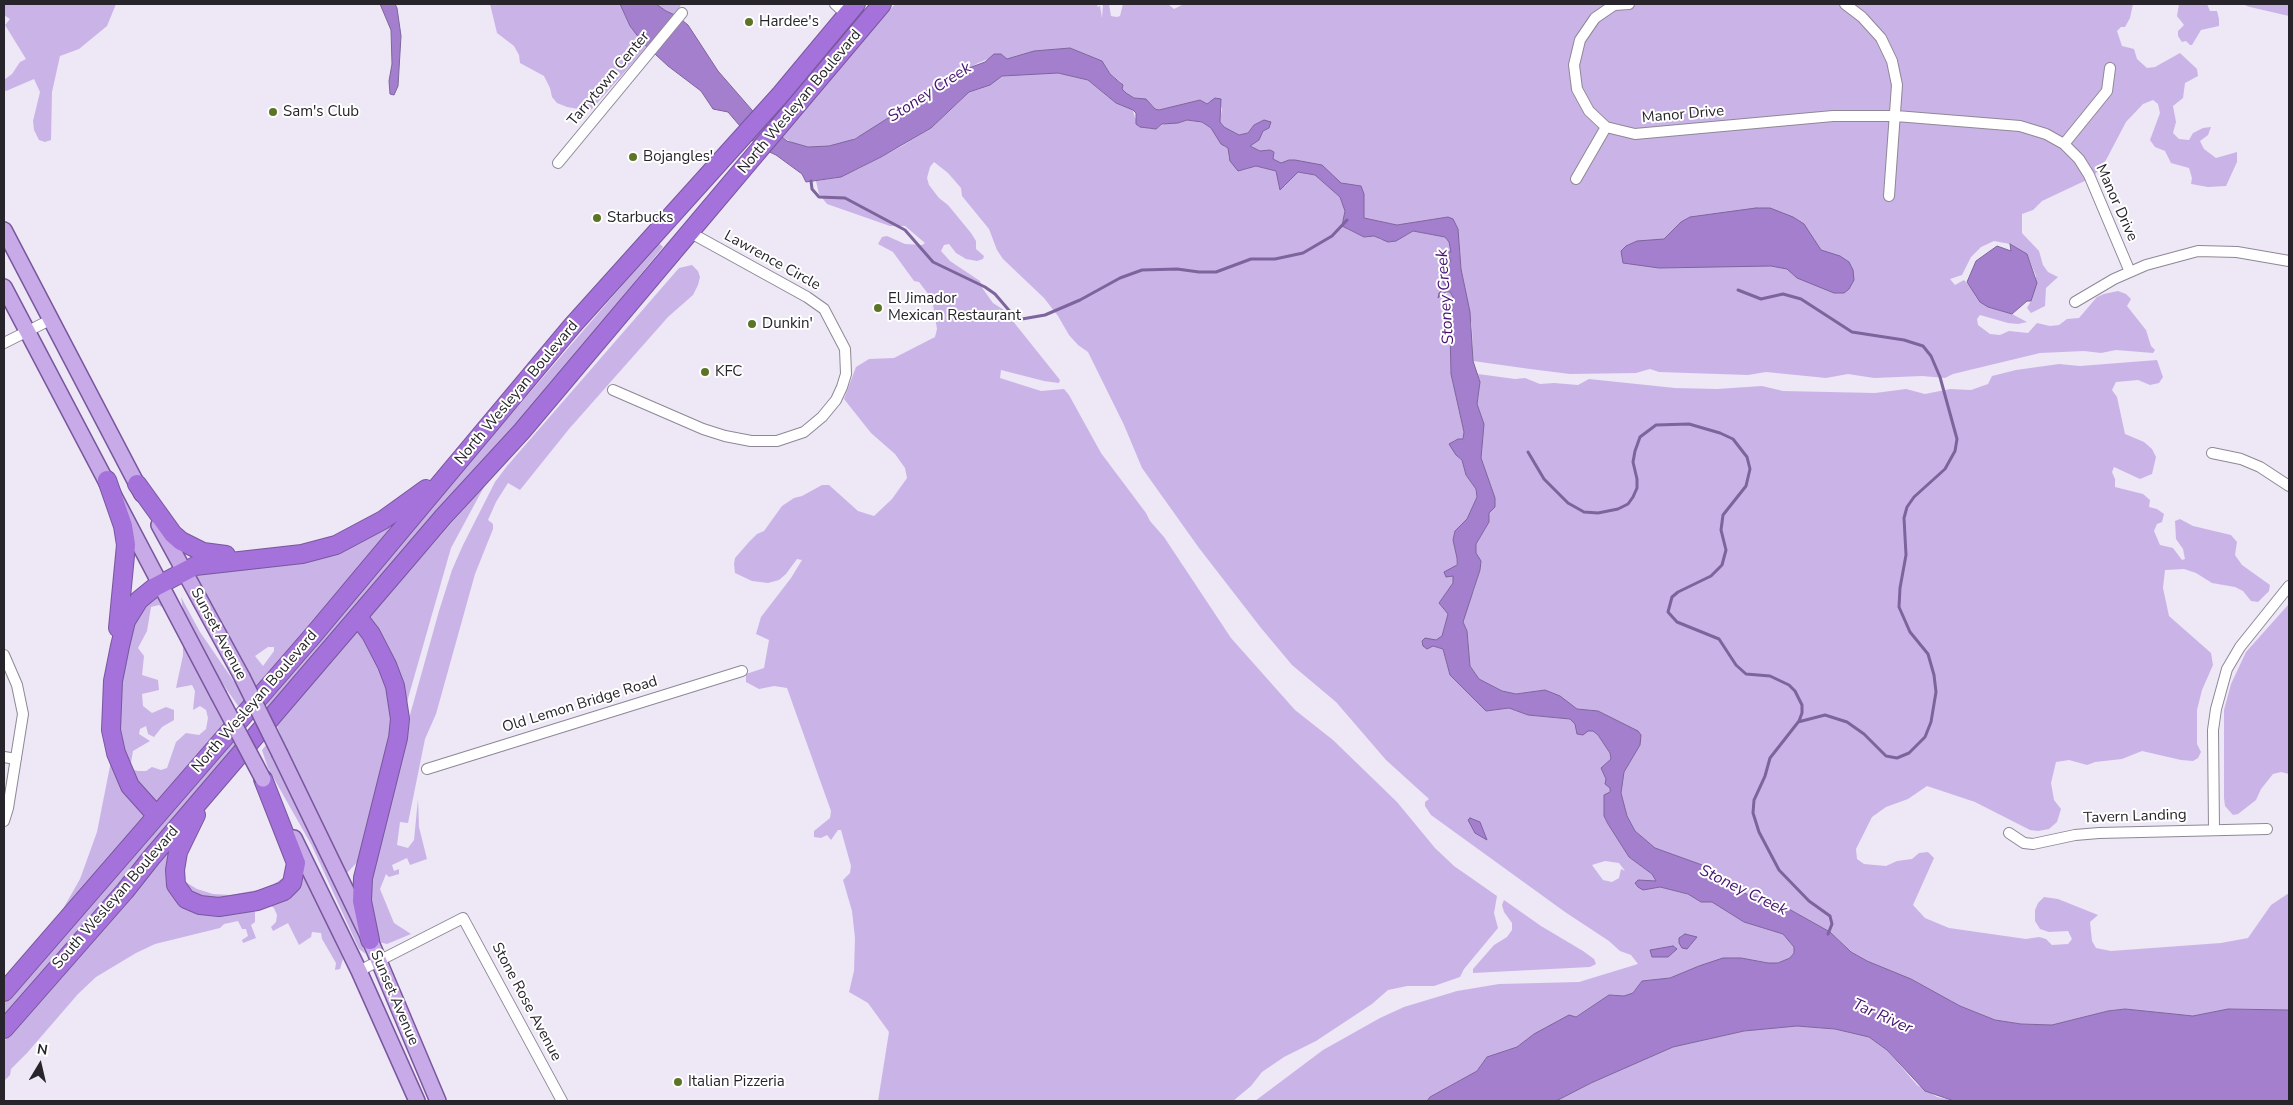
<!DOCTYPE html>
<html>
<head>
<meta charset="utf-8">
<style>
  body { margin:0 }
  #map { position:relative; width:2293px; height:1105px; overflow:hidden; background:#ede7f6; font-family:"Nunito Sans",sans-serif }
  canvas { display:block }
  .frame { position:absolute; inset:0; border:5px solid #27252b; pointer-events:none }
  .north { position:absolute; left:15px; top:1040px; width:50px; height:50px; -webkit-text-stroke:4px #fff; paint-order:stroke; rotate:9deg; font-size:14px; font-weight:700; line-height:20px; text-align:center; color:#27252b }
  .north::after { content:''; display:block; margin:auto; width:18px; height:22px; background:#27252b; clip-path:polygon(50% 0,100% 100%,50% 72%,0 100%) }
</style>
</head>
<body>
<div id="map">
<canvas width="2293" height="1105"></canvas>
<div class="frame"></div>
<div class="north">N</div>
</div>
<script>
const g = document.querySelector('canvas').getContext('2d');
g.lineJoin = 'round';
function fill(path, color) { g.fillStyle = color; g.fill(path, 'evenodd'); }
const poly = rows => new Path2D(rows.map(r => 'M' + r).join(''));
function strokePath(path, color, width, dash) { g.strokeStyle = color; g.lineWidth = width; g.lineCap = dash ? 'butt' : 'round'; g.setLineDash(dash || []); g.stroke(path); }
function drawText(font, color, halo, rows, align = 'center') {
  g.font = font + ' "Nunito Sans",sans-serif'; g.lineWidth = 4; g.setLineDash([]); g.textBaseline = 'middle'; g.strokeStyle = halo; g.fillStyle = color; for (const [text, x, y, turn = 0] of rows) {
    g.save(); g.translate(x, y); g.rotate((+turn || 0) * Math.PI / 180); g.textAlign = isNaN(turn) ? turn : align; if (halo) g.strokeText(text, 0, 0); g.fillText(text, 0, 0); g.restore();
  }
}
fill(poly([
  [4,4,116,4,107,26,79,49,60,56,52,92,51,140,45,142,39,140,34,130,33,121,40,92,34,79,6,91,4,90,4,80,12,74,20,62,26,59,5,25,10,19,4,15],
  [490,4,620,4,630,26,647,47,590,111,567,107,557,103,552,97,550,88,544,76,520,63,519,55,514,46,497,33],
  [656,4,681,4,677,16,666,11],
  [895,4,1098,4,1097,7,1100,6,1102,18,1103,4,1109,4,1111,16,1117,17,1120,16,1123,4,1168,4,1174,9,1184,4,2133,4,2130,18,2125,27,2121,27,2117,31,2122,46,2134,49,2137,59,2147,68,2155,67,2180,53,2197,69,2198,76,2185,83,2183,98,2173,106,2176,122,2173,133,2179,139,2189,140,2193,133,2203,128,2211,127,2208,135,2200,141,2204,149,2216,158,2237,152,2237,162,2226,186,2208,187,2191,184,2192,178,2189,168,2171,163,2165,151,2155,147,2150,140,2160,113,2158,104,2153,100,2143,104,2126,122,2106,160,2093,177,2042,201,2033,210,2022,214,2022,233,2039,251,2043,265,2048,272,2058,277,2046,288,2045,306,2031,313,2027,308,2031,301,2036,276,2027,254,2010,244,1994,241,1981,247,1971,257,1962,275,1950,279,1955,285,1964,280,1988,307,2012,314,2027,322,2018,324,2008,323,1980,315,1977,319,1978,325,1990,334,2000,335,2009,331,2028,333,2037,323,2050,326,2059,325,2067,319,2079,318,2097,297,2104,294,2118,291,2126,294,2131,299,2127,306,2146,330,2151,346,2155,350,2153,353,2116,350,2101,353,2084,351,2040,353,1953,374,1945,378,1922,376,1874,378,1848,374,1826,378,1766,372,1748,375,1659,372,1650,369,1636,373,1570,374,1530,369,1473,361,1472,326,1461,269,1459,242,1448,217,1397,225,1364,218,1361,186,1341,183,1289,160,1281,164,1273,159,1274,152,1270,150,1260,151,1254,149,1250,145,1259,140,1263,131,1254,125,1248,133,1239,135,1224,127,1220,122,1222,108,1210,101,1207,104,1200,100,1159,110,1155,109,1146,99,1134,98,1126,93,1122,89,1121,82,1110,74,1102,61,1070,48,1034,51,1007,59,1001,54,978,63,911,100,904,108,864,134,849,141,829,146,808,147,793,143,781,136],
  [2179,4,2207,4,2210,11,2217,11,2219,19,2219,26,2201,30,2192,45,2190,45,2186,41,2182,42,2178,36,2178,31,2184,25,2177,16],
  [2242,4,2289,4,2289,16,2250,7],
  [1045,72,1058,73,1088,80,1116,103,1133,110,1135,118,1150,129,1156,129,1167,122,1178,123,1187,120,1202,122,1211,128,1225,147,1228,148,1243,170,1256,166,1276,171,1285,186,1292,176,1298,172,1315,175,1340,197,1345,208,1344,222,1347,229,1364,237,1374,236,1381,240,1405,236,1413,231,1445,237,1449,242,1452,248,1451,252,1446,254,1451,260,1445,269,1446,286,1439,293,1439,298,1450,292,1453,297,1450,331,1451,374,1464,432,1463,439,1453,441,1456,455,1462,460,1466,475,1476,489,1477,497,1467,519,1455,531,1453,540,1457,558,1453,583,1439,603,1448,614,1442,636,1436,640,1433,646,1443,649,1450,675,1486,711,1509,708,1528,715,1570,719,1575,724,1588,731,1593,731,1598,735,1610,753,1611,760,1601,768,1610,788,1604,816,1608,824,1629,857,1652,874,1656,882,1643,890,1660,887,1688,894,1701,902,1712,902,1744,922,1783,934,1794,947,1794,953,1790,958,1778,963,1768,963,1741,958,1699,966,1670,978,1642,981,1633,993,1624,996,1609,995,1575,1017,1534,1034,1517,1047,1487,1057,1477,1071,1430,1097,1427,1101,1255,1101,1323,1050,1380,1018,1404,1007,1457,991,1499,984,1579,982,1638,964,1631,955,1620,951,1609,941,1565,912,1431,815,1425,806,1425,802,1429,799,1386,760,1336,702,1292,665,1261,628,1199,548,1142,468,1124,425,1088,352,1078,345,1069,335,1058,316,1044,298,1003,259,997,250,989,229,962,196,961,188,948,173,934,162,930,167,927,178,929,185,939,198,948,205,971,233,976,241,976,249,984,256,983,259,977,261,966,259,956,253,949,244,944,245,941,251,950,261,980,281,983,289,993,303,1004,310,1060,380,1059,383,1044,381,1001,370,1000,378,1041,391,1064,389,1069,395,1101,453,1146,513,1150,521,1164,537,1231,638,1295,710,1333,740,1397,802,1435,848,1454,866,1497,896,1494,913,1498,928,1464,969,1460,977,1434,986,1407,986,1388,990,1372,1004,1316,1041,1284,1057,1262,1072,1251,1086,1233,1101,878,1101,889,1032,868,1003,849,992,854,971,855,938,852,911,843,880,850,873,851,866,841,830,838,830,831,840,827,835,821,838,814,837,814,831,830,818,831,811,787,688,774,686,759,689,746,682,746,674,764,668,769,640,756,634,761,617,791,578,802,560,797,559,786,574,779,580,768,583,752,581,735,573,734,564,735,558,749,542,757,534,764,531,782,506,794,498,802,496,822,485,829,485,858,511,874,516,892,499,907,478,905,468,895,454,871,433,844,399,856,367,869,359,894,358,935,337,937,329,932,299,919,282,914,281,893,252,878,244,882,237,887,236,905,244,922,245,925,243,905,226,890,226,827,204,819,194,816,181,836,178,858,169,902,146,931,128,969,92,989,85,995,79,1002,76],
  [1605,861,1619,863,1625,871,1621,869,1619,878,1612,882,1603,880,1592,865],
  [660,244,663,247,538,400,270,712,264,701,657,245],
  [692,265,698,271,700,277,698,285,693,295,668,317,569,429,520,490,508,483,496,502,488,520,493,524,493,529,475,574,436,714,425,739,408,823,400,822,397,845,408,848,414,840,418,799,419,827,427,859,410,865,407,858,392,865,394,871,399,869,399,874,389,877,386,874,380,889,394,923,411,934,387,944,379,942,374,938,367,896,401,747,439,611,452,570,463,545,495,482,507,466,679,268],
  [2157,360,2163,377,2159,383,2150,385,2138,380,2116,382,2112,390,2117,397,2125,434,2144,442,2152,449,2156,457,2152,474,2140,479,2114,467,2112,472,2115,479,2115,487,2143,494,2150,500,2149,507,2157,509,2164,514,2162,522,2157,524,2154,531,2160,545,2173,548,2182,560,2185,559,2183,549,2176,539,2175,521,2180,519,2193,526,2231,535,2237,542,2235,555,2242,565,2270,585,2269,591,2258,602,2251,601,2243,591,2235,587,2212,583,2196,573,2184,569,2165,570,2163,588,2169,616,2211,653,2213,665,2202,690,2197,710,2197,744,2201,752,2198,758,2193,761,2181,760,2142,751,2122,759,2095,762,2087,765,2069,760,2056,762,2051,783,2054,800,2061,809,2057,822,2049,829,2038,831,2030,830,1975,802,1927,786,1908,799,1886,807,1872,817,1856,849,1857,859,1864,864,1886,866,1897,861,1912,859,1919,853,1928,852,1934,858,1913,905,1925,918,1949,928,2026,939,2039,937,2046,939,2052,945,2068,944,2072,939,2068,931,2049,932,2040,929,2035,921,2035,910,2038,903,2044,897,2058,899,2098,915,2090,922,2092,941,2096,948,2111,951,2221,943,2248,938,2271,905,2289,893,2289,1010,2228,1009,2193,1016,2125,1009,2108,1011,2053,1025,2021,1024,1995,1020,1960,1006,1911,979,1867,961,1851,952,1830,932,1771,899,1752,896,1741,892,1705,866,1655,848,1635,831,1627,816,1621,793,1624,772,1640,745,1616,721,1598,711,1577,709,1545,690,1516,694,1502,691,1479,679,1470,666,1467,631,1463,622,1464,614,1474,590,1480,570,1481,561,1476,553,1476,544,1489,522,1489,514,1495,498,1480,457,1484,424,1477,404,1480,382,1478,374,1515,379,1525,378,1540,384,1554,383,1578,385,1589,379,1675,388,1717,389,1762,386,1783,391,1875,393,1906,389,1925,394,1950,389,1971,390,1988,384,1992,376,2016,370,2059,364,2080,366],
  [485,485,451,548,363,856,347,873,288,755,276,723],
  [396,520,366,559,257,689,191,574,250,561],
  [268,647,274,647,274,651,263,666,255,656],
  [154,596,160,598,165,609,159,605,151,607,147,631,138,648,144,656,142,675,158,680,159,690,142,694,143,706,152,713,166,707,174,710,174,720,162,727,154,737,148,734,146,726,140,729,139,734,150,741,133,751,130,769,138,771,146,771,152,767,161,770,167,768,176,742,186,733,199,735,206,729,208,718,206,710,200,706,193,710,195,691,192,685,176,688,183,655,183,640,229,722,59,916,80,879,97,832,110,766,119,684,133,617],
  [181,597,200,632,248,702,241,710,220,680,203,648,183,610],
  [2288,605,2289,606,2289,774,2281,772,2273,774,2261,789,2256,800,2238,814,2233,815,2225,806,2224,798,2224,710,2231,684,2246,652],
  [235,733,242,745,4,1020,4,1004],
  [267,744,340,892,366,954,359,949,312,846,268,768,262,750],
  [172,846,184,881,197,889,213,894,230,895,268,888,283,878,298,863,343,959,340,969,335,970,336,963,322,939,321,933,312,932,311,937,299,945,288,923,273,931,271,927,276,922,277,915,274,908,269,905,260,906,255,910,255,922,251,925,256,938,243,943,242,940,248,936,246,929,242,929,238,921,224,924,220,928,155,944,136,953,96,977,78,994,27,1053,11,1069,10,1075,4,1081,4,1041],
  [1504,900,1541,926,1583,951,1594,959,1596,964,1590,967,1473,973,1473,969,1494,945,1507,937,1512,930,1512,923,1504,912,1502,905],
  [1797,1026,1835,1029,1869,1037,1887,1050,1917,1085,1937,1097,1954,1101,1556,1101,1591,1083,1673,1047,1744,1031]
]), '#cab4e7');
const water = poly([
  [380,4,395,4,397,8,401,36,398,86,394,95,390,94,389,81,392,64,391,30,380,4],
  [620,4,656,4,666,11,677,16,688,25,718,71,758,117,787,141,808,147,829,146,855,139,904,108,911,100,958,72,985,62,994,54,1001,54,1007,59,1034,51,1070,48,1102,61,1110,74,1123,85,1122,89,1126,93,1134,98,1146,99,1155,109,1159,110,1200,100,1207,104,1215,98,1221,99,1220,122,1224,127,1239,135,1248,133,1254,125,1264,120,1271,122,1269,128,1263,131,1259,140,1250,146,1260,151,1270,150,1274,152,1273,159,1281,163,1289,160,1295,160,1322,165,1341,183,1361,186,1364,194,1364,218,1397,225,1448,217,1453,219,1458,229,1461,269,1470,312,1473,361,1480,382,1477,404,1484,424,1481,458,1495,498,1495,507,1489,513,1489,522,1476,544,1476,553,1481,561,1480,570,1463,622,1467,631,1470,666,1479,679,1502,691,1516,694,1545,690,1560,696,1577,709,1598,711,1638,731,1641,735,1640,745,1624,772,1621,793,1627,816,1635,831,1655,848,1705,866,1741,892,1752,896,1771,899,1830,932,1851,952,1867,961,1911,979,1960,1006,1995,1020,2021,1024,2052,1025,2108,1011,2125,1009,2193,1016,2228,1009,2289,1010,2289,1101,1954,1101,1925,1091,1887,1050,1869,1037,1835,1029,1797,1026,1744,1031,1673,1047,1591,1083,1556,1101,1427,1101,1430,1097,1477,1071,1487,1057,1517,1047,1534,1034,1569,1015,1576,1017,1609,995,1624,996,1633,993,1642,981,1670,978,1699,966,1723,958,1741,958,1768,963,1778,963,1790,958,1794,953,1794,947,1783,934,1744,922,1712,902,1701,902,1688,894,1660,887,1643,890,1638,887,1635,883,1638,880,1656,881,1652,874,1629,857,1608,824,1604,816,1604,795,1610,792,1610,788,1605,784,1606,779,1601,768,1611,759,1610,753,1598,735,1593,731,1588,731,1583,735,1577,734,1575,724,1570,719,1528,715,1509,708,1486,711,1450,675,1443,649,1433,646,1427,649,1423,646,1422,641,1425,638,1436,640,1442,636,1448,614,1439,603,1453,583,1453,576,1446,577,1444,572,1457,565,1457,558,1453,540,1455,531,1467,519,1477,497,1476,489,1466,475,1462,460,1456,455,1449,444,1458,439,1463,439,1464,432,1451,374,1450,331,1453,297,1450,292,1446,292,1438,298,1439,293,1446,286,1443,282,1443,274,1451,260,1444,251,1451,252,1449,242,1445,237,1413,231,1396,241,1388,242,1374,236,1364,237,1342,226,1345,211,1340,197,1315,175,1298,172,1280,190,1276,171,1256,166,1238,171,1230,161,1228,148,1221,144,1211,128,1202,122,1187,120,1178,123,1162,124,1156,129,1140,127,1136,124,1136,113,1133,110,1116,103,1088,80,1058,73,1002,76,990,85,969,92,931,128,881,157,841,177,806,182,802,174,776,155,757,146,728,112,713,109,701,91,668,66,643,43,630,26,620,4],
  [1756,208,1770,208,1793,217,1804,224,1821,250,1840,256,1849,262,1853,270,1854,280,1849,289,1844,293,1834,293,1797,278,1787,269,1771,266,1659,268,1623,263,1621,251,1626,246,1637,241,1664,239,1681,222,1690,217,1756,208],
  [2010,244,2027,254,2037,283,2031,301,2027,301,2012,314,1988,307,1980,302,1967,282,1976,261,1997,246,2011,251,2010,244],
  [1470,818,1480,822,1487,840,1475,833,1468,820,1470,818],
  [1685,934,1697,937,1687,949,1682,948,1679,943,1679,938,1685,934],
  [1673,946,1677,949,1668,957,1652,957,1650,950,1673,946]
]);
fill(water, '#a37fcd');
strokePath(water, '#7e649c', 1);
strokePath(poly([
  [811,181,812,189,819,197,845,198,905,230,933,262,985,287,995,294,1013,315,1022,319,1045,315,1080,300,1120,278,1142,270,1177,269,1199,272,1216,272,1251,259,1275,259,1303,253,1332,236,1347,220],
  [1738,290,1761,299,1783,294,1801,299,1852,332,1904,340,1923,346,1931,356,1940,377,1957,439,1955,451,1945,469,1914,497,1907,507,1904,518,1906,555,1900,588,1899,607,1910,632,1928,654,1934,675,1936,692,1931,722,1925,737,1909,753,1897,758,1886,756,1864,734,1847,722,1825,715,1798,722],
  [1528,452,1544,479,1568,503,1584,512,1598,513,1618,509,1628,504,1633,497,1637,488,1637,479,1633,462,1635,451,1640,437,1656,425,1689,424,1720,433,1733,439,1747,457,1750,469,1746,486,1723,515,1721,530,1726,550,1722,565,1711,576,1678,592,1672,597,1668,612,1677,622,1719,639,1736,665,1746,674,1770,676,1789,685,1795,691,1802,705,1802,713,1799,721,1770,758,1765,776,1754,800,1753,813,1759,832,1779,870,1809,901,1830,916,1832,924,1828,934]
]), '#7e649c', 3);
const street = poly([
  [835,4,847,15],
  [1629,4,1614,5,1595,18,1580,40,1574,65,1577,89,1589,111,1606,127,1635,134,1833,116,1896,116,2020,126,2046,134,2064,144,2079,159,2089,175,2130,272],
  [1845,4,1862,17,1881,38,1892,61,1897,85,1889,196],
  [2064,144,2107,91,2110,68],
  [558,163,682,13],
  [1576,179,1606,127],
  [2075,302,2114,279,2146,265,2198,251,2237,252,2289,261],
  [4,343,50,320],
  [613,390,703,429,725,436,751,441,777,441,804,432,822,417,836,400,842,387,846,374,845,349,824,309,807,297,691,233],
  [2212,453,2241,459,2260,467,2289,486],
  [4,655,17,685,23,714,8,808,4,821],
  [4,757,16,759],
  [427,769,742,671],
  [2214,829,2213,730,2216,709,2227,669,2240,647,2289,586],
  [2009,833,2024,843,2033,844,2075,835,2099,833,2267,829],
  [359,971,463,918,562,1101]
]);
const primary = poly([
  [4,230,142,494],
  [4,287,218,694],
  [159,525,242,677],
  [280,754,370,940,438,1101],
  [294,838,359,971,417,1101]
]);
const highway = poly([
  [107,480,123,526,126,545,118,628],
  [137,484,173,534,181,541,203,552,226,555],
  [358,617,371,634,387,665,395,686,400,719,398,738,363,878,362,901,370,940],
  [156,815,130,786,116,753,111,730,113,681,120,646,126,621,139,600,155,587,195,566,302,554,336,545,383,520,426,489],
  [196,815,178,852,175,870,176,885,186,899,200,905,219,907,257,901,284,891,292,883,296,863,263,779],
  [4,992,315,633,572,326,781,94,856,4],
  [4,1029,125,891,151,858,443,517,522,431,882,4]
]);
strokePath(street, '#8e8896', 12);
strokePath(primary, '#78579d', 18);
strokePath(highway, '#78579d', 20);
strokePath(street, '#fff', 10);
strokePath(primary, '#c8aae9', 15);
strokePath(highway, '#a472da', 18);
const primaryBridge = poly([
  [242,677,280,754],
  [218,694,263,779]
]);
strokePath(primaryBridge, '#78579d', 18, []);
strokePath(primaryBridge, '#c8aae9', 15);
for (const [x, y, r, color] of [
  [749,22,5,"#5c7426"],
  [273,112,5,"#5c7426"],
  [633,157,5,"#5c7426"],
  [597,218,5,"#5c7426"],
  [878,308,5,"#5c7426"],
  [752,324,5,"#5c7426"],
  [705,372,5,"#5c7426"],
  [678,1082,5,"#5c7426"]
]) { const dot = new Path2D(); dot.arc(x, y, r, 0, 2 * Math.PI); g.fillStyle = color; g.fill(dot); strokePath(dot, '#fff', 2); }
drawText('15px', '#27252b', '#fff', [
  ["Hardee's",759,22],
  ["Sam's Club",283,112],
  ["Bojangles'",643,157],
  ["Starbucks",607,218],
  ["El Jimador",888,299],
  ["Mexican Restaurant",888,316],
  ["Dunkin'",762,324],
  ["KFC",715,372],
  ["Italian Pizzeria",688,1082]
], 'left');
drawText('15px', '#27252b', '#fff', [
  ["Tarrytown Center",609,79,-50],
  ["North Wesleyan Boulevard",800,102,-50],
  ["Manor Drive",1683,115,-5],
  ["Manor Drive",2116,203,66],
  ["Lawrence Circle",772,261,29],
  ["North Wesleyan Boulevard",517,393,-50],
  ["Sunset Avenue",218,634,62],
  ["North Wesleyan Boulevard",255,702,-49],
  ["Old Lemon Bridge Road",580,705,-17],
  ["Tavern Landing",2135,817,-2],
  ["South Wesleyan Boulevard",116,898,-49],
  ["Sunset Avenue",394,998,67],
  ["Stone Rose Avenue",526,1002,62]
]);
drawText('italic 16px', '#481370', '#fff', [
  ["Stoney Creek",930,93,-33],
  ["Stoney Creek",1446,297,-94],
  ["Stoney Creek",1743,891,26],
  ["Tar River",1882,1017,24]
]);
</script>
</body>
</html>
